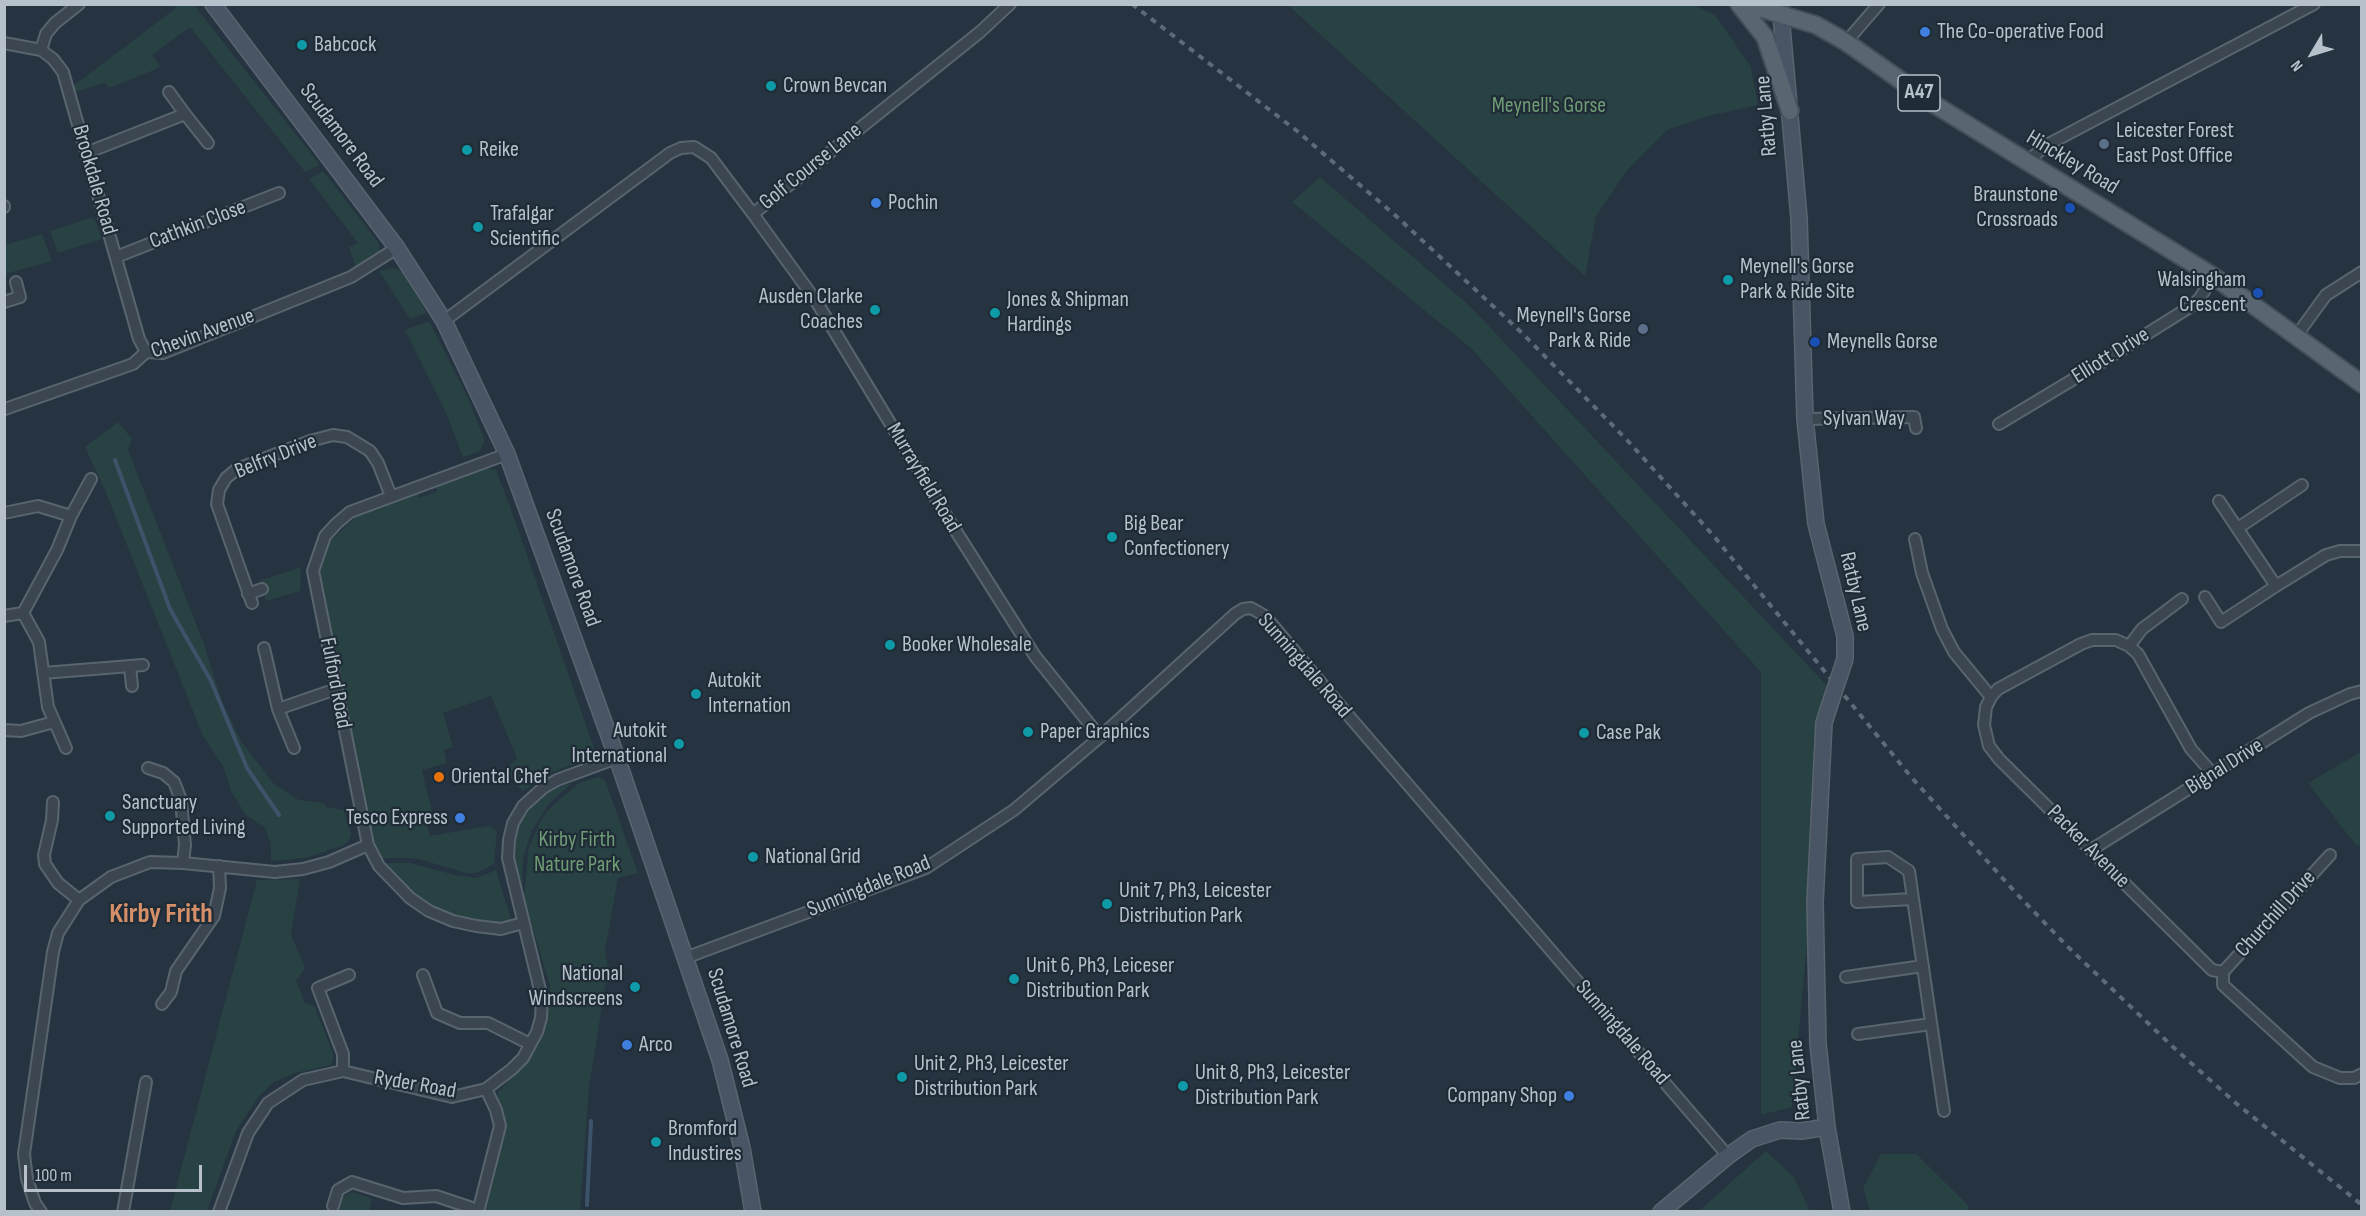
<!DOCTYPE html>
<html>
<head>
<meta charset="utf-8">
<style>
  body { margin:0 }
  #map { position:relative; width:2366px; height:1216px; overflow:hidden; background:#263441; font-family:"Sofia Sans Condensed",sans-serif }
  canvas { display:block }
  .frame { position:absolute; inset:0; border:6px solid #b7c1cb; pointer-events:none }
  .north { position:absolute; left:2282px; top:24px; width:60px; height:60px; -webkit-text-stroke:4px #1f2b36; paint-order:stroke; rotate:232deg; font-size:16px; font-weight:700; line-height:24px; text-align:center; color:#b7c1cb }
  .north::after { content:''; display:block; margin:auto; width:21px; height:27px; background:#b7c1cb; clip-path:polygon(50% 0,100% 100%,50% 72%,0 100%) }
  .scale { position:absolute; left:24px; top:1165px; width:178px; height:27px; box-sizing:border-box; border:3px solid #b7c1cb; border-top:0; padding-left:8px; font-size:18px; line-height:21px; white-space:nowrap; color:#b7c1cb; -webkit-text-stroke:4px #1f2b36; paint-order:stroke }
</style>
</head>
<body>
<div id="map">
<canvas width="2366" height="1216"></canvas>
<div class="frame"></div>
<div class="north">N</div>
<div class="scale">100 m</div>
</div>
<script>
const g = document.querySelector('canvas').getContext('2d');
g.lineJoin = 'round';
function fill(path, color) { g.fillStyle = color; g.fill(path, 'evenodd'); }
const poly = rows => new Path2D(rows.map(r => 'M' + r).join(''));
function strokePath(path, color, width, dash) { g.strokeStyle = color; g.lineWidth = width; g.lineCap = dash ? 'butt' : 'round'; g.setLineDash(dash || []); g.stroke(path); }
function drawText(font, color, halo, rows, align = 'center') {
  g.font = font + ' "Sofia Sans Condensed",sans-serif'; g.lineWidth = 4.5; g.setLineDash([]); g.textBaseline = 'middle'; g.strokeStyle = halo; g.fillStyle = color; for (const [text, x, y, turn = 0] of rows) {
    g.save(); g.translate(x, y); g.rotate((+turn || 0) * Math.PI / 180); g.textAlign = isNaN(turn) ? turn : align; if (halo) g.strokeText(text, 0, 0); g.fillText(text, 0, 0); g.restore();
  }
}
fill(poly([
  [173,5,194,5,320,165,305,172,190,27,152,55,160,66,154,70,109,88,105,83,75,92,73,86,176,8],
  [1288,5,1694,5,1715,15,1751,67,1758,105,1708,116,1667,130,1628,169,1596,216,1585,276],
  [323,171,378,242,380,252,376,259,356,268,349,247,358,243,309,179],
  [1320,177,1471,307,1830,689,1792,1107,1761,1115,1761,672,1472,349,1292,202],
  [94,217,102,239,58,253,50,231],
  [42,234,52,261,5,274,5,245],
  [392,268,402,271,427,313,410,319,379,271],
  [429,321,469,400,485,441,479,452,463,457,446,413,405,330],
  [118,422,132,439,128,450,204,644,222,702,241,741,274,784,299,800,324,803,326,807,344,810,351,835,348,842,344,845,306,858,271,861,271,844,265,828,246,815,232,793,223,766,203,736,105,490,85,447],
  [486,468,496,470,511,509,595,751,591,758,552,772,523,791,504,771,517,758,491,696,443,713,453,747,444,750,447,763,422,770,433,816,425,817,430,836,488,826,497,831,494,864,476,873,466,873,415,858,382,858,373,844,318,577,324,552,331,540,357,516,417,493,419,498,437,492,436,487],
  [301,567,300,591,266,601,259,581],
  [2361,752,2361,846,2355,844,2308,783],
  [598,777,605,780,638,873,618,878,605,951,608,968,589,1087,580,1211,485,1212,505,1129,498,1101,498,1092,531,1057,545,1024,548,1007,550,986,524,898,529,847,542,818,552,806,579,783],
  [572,783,549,804,531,832,523,859,522,891,514,860,516,837,520,826,526,814,539,799,557,788],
  [390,863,410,863,455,875,477,878,496,870,512,922,501,929,429,911,379,866],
  [300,879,291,934,305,968,296,981,305,1003,315,1007,333,1054,333,1060,331,1065,295,1073,274,1082,259,1096,236,1131,207,1211,170,1211,257,880],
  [1766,1151,1794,1177,1810,1211,1699,1211],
  [1881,1154,1916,1154,1968,1205,1968,1211,1870,1211,1863,1188],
  [353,1192,372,1199,369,1211,338,1211,342,1197]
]), '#284142');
strokePath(poly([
  [115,460,170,609,211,681,247,768,279,815],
  [587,1205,591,1121]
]), '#3c536a', 4);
const street = poly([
  [1846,42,1879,4],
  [4,43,41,50,53,59,63,72,139,339,146,352],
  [41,50,46,34,55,23,79,4],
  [169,92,185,114],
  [86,153,185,114,208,143],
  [2027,162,2045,146,2314,4],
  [4,206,4,207],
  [753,214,816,301,947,517,1035,656,1100,737],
  [116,257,279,193],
  [4,302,20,297,16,282],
  [444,321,670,153,681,148,694,147,711,158,753,214,980,32,1010,4],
  [2297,335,2326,295,2362,272],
  [5,409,133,364,146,352,163,353,351,277,397,248],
  [1805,419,1914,417,1916,428],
  [1999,424,2102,362,2193,305,2200,298,2213,276],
  [507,454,350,512,337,523,325,536,313,571,368,845,379,866,410,898,429,911,453,921,476,926,501,929,523,923],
  [2219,501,2276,586,2326,555,2340,551,2362,551],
  [4,513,38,506,71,516],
  [2238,528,2302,485],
  [1915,539,1922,573,1942,629,1954,652,1991,697,1986,707,1984,725,1989,746,1999,759,2212,970,2223,972,2223,985,2313,1067,2340,1078,2354,1078,2362,1074],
  [248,594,262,589],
  [2205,597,2221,622,2276,586],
  [252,603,217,504,219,490,226,478,237,469,310,441,333,435,347,437,370,451,378,463,391,496],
  [23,613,39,642,48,707,66,748],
  [4,616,23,613,57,550,71,516,91,479],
  [2129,646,2142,629,2182,599],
  [264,648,278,709,294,748],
  [130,666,132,686],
  [43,673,143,665],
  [1991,697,1998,689,2081,644,2092,640,2116,640,2129,646,2138,654,2191,749,2213,774],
  [278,709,336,689],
  [4,730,21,731,54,722],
  [148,768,163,773,174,782,181,800,185,845,183,863],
  [53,802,52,820,44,855,45,864,58,883,79,900],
  [2091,850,2309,713,2350,694,2362,691],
  [1913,899,1909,871,1888,857,1857,859,1857,902,1913,899,1944,1111],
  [685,958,926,868,1014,810,1100,737,1235,614,1243,609,1251,608,1265,616,1348,715,1728,1156],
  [2223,972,2330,855],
  [423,975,437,1013,460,1023,488,1023,530,1044],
  [1846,977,1923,966],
  [162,1004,171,992,176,971,214,916,220,888,219,866],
  [1858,1034,1931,1024],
  [343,1071,343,1054,318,988,349,975],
  [333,1206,338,1190,352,1182,403,1198,436,1196,478,1210],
  [41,1212,35,1203,27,1179,24,1154,53,952,58,933,79,900,111,877,150,862,183,863,275,872,303,869,329,862,368,845],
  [123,1212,146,1082],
  [219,1212,248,1133,268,1103,303,1080,343,1071,452,1097,486,1089,512,1069,523,1058,537,1032,541,1018,542,998,508,858,509,840,513,823,523,806,543,788,557,780,617,758],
  [478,1212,500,1126,496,1110,486,1089]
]);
const secondary = poly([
  [213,4,397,248,444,321,507,454,617,758,720,1060,742,1148,753,1212],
  [1780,4,1799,218,1805,419,1816,524,1845,636,1845,659],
  [1829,707,1824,723,1815,902,1818,1044,1827,1127,1842,1212],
  [1661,1212,1728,1156,1752,1139,1780,1130,1801,1131,1827,1127]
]);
const primary = poly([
  [1739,4,1765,37,1790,111],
  [1746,4,1816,25,1846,42,1937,106,2213,276,2362,384]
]);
strokePath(street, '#58646e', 14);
strokePath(secondary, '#58646e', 18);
strokePath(primary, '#444f5a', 20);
strokePath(street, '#3b4651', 10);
strokePath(secondary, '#495564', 15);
strokePath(primary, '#596571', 16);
strokePath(poly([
  [1132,4,1297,131,1396,216,1522,333,1627,440,1712,534,1912,778,2016,893,2067,946,2172,1046,2237,1104,2362,1205]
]), '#5d6a78', 4, [6, 6]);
const secondaryBridge = poly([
  [1829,707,1845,659]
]);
strokePath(secondaryBridge, '#58646e', 18, []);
strokePath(secondaryBridge, '#495564', 15);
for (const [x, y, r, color] of [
  [1925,32,6,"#3f7fe0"],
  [302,45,6,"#0f9aa8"],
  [771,86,6,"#0f9aa8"],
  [2104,144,6,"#5c6f8a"],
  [467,150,6,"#0f9aa8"],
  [876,203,6,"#3f7fe0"],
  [2070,208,6,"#1a4fb4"],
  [478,227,6,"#0f9aa8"],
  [1728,280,6,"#0f9aa8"],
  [2258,293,6,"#1a4fb4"],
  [875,310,6,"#0f9aa8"],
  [995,313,6,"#0f9aa8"],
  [1643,329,6,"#5c6f8a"],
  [1815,342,6,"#1a4fb4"],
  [1112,537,6,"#0f9aa8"],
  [890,645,6,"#0f9aa8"],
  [696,694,6,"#0f9aa8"],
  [1028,732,6,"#0f9aa8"],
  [1584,733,6,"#0f9aa8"],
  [679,744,6,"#0f9aa8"],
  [439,777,6,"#e8710a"],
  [110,816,6,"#0f9aa8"],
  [460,818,6,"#3f7fe0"],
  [753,857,6,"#0f9aa8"],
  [1107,904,6,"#0f9aa8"],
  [1014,979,6,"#0f9aa8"],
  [635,987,6,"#0f9aa8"],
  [627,1045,6,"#3f7fe0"],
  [902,1077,6,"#0f9aa8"],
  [1183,1086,6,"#0f9aa8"],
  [1569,1096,6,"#3f7fe0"],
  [656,1142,6,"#0f9aa8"]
]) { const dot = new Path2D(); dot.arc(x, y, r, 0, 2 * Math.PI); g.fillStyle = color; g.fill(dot); strokePath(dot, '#1f2b36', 2); }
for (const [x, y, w] of [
  [1919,93,42]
]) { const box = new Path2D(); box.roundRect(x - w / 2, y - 18, w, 36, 4.5); g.fillStyle = '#1f2b36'; g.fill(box); strokePath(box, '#b7c1cb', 1.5); }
drawText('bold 21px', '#b7c1cb', null, [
  ["A47",1919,93]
]);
drawText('22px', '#b7c1cb', '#1f2b36', [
  ["The Co-operative Food",1937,32],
  ["Babcock",314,45],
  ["Crown Bevcan",783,86],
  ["Leicester Forest",2116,131],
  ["East Post Office",2116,156],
  ["Reike",479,150],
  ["Braunstone",2058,195,"right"],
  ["Crossroads",2058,220,"right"],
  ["Pochin",888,203],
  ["Trafalgar",490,214],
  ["Scientific",490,239],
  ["Meynell's Gorse",1740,267],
  ["Park & Ride Site",1740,292],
  ["Walsingham",2246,280,"right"],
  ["Crescent",2246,305,"right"],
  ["Ausden Clarke",863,297,"right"],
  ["Coaches",863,322,"right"],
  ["Jones & Shipman",1007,300],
  ["Hardings",1007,325],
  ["Meynell's Gorse",1631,316,"right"],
  ["Park & Ride",1631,341,"right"],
  ["Meynells Gorse",1827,342],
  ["Big Bear",1124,524],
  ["Confectionery",1124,549],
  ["Booker Wholesale",902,645],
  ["Autokit",708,681],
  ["Internation",708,706],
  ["Autokit",667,731,"right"],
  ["International",667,756,"right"],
  ["Paper Graphics",1040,732],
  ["Case Pak",1596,733],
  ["Oriental Chef",451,777],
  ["Sanctuary",122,803],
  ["Supported Living",122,828],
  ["Tesco Express",448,818,"right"],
  ["National Grid",765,857],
  ["Unit 7, Ph3, Leicester",1119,891],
  ["Distribution Park",1119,916],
  ["Unit 6, Ph3, Leiceser",1026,966],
  ["Distribution Park",1026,991],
  ["National",623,974,"right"],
  ["Windscreens",623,999,"right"],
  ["Arco",639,1045],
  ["Unit 2, Ph3, Leicester",914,1064],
  ["Distribution Park",914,1089],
  ["Unit 8, Ph3, Leicester",1195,1073],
  ["Distribution Park",1195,1098],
  ["Company Shop",1557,1096,"right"],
  ["Bromford",668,1129],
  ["Industires",668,1154]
], 'left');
drawText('22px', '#6f9c75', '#1f2b36', [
  ["Meynell's Gorse",1549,106],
  ["Kirby Firth",577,840],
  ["Nature Park",577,865]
]);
drawText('22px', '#b7c1cb', '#1f2b36', [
  ["Ratby Lane",1767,116,-95],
  ["Scudamore Road",341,136,53],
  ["Hinckley Road",2072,163,31],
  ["Golf Course Lane",811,167,-39],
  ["Brookdale Road",94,180,74],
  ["Cathkin Close",198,225,-21],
  ["Chevin Avenue",203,334,-20],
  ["Elliott Drive",2111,356,-32],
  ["Sylvan Way",1864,419],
  ["Belfry Drive",276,457,-22],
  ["Murrayfield Road",923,478,59],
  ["Scudamore Road",572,568,70],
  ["Ratby Lane",1855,592,77],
  ["Sunningdale Road",1304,666,49],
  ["Fulford Road",335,683,79],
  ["Bignal Drive",2225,767,-32],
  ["Packer Avenue",2088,847,45],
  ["Sunningdale Road",869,887,-22],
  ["Churchill Drive",2276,914,-48],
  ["Scudamore Road",731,1028,73],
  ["Sunningdale Road",1622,1033,49],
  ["Ratby Lane",1800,1080,-96],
  ["Ryder Road",415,1085,10]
]);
drawText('bold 28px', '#d58f69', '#1f2b36', [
  ["Kirby Frith",161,915]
]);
</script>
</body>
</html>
